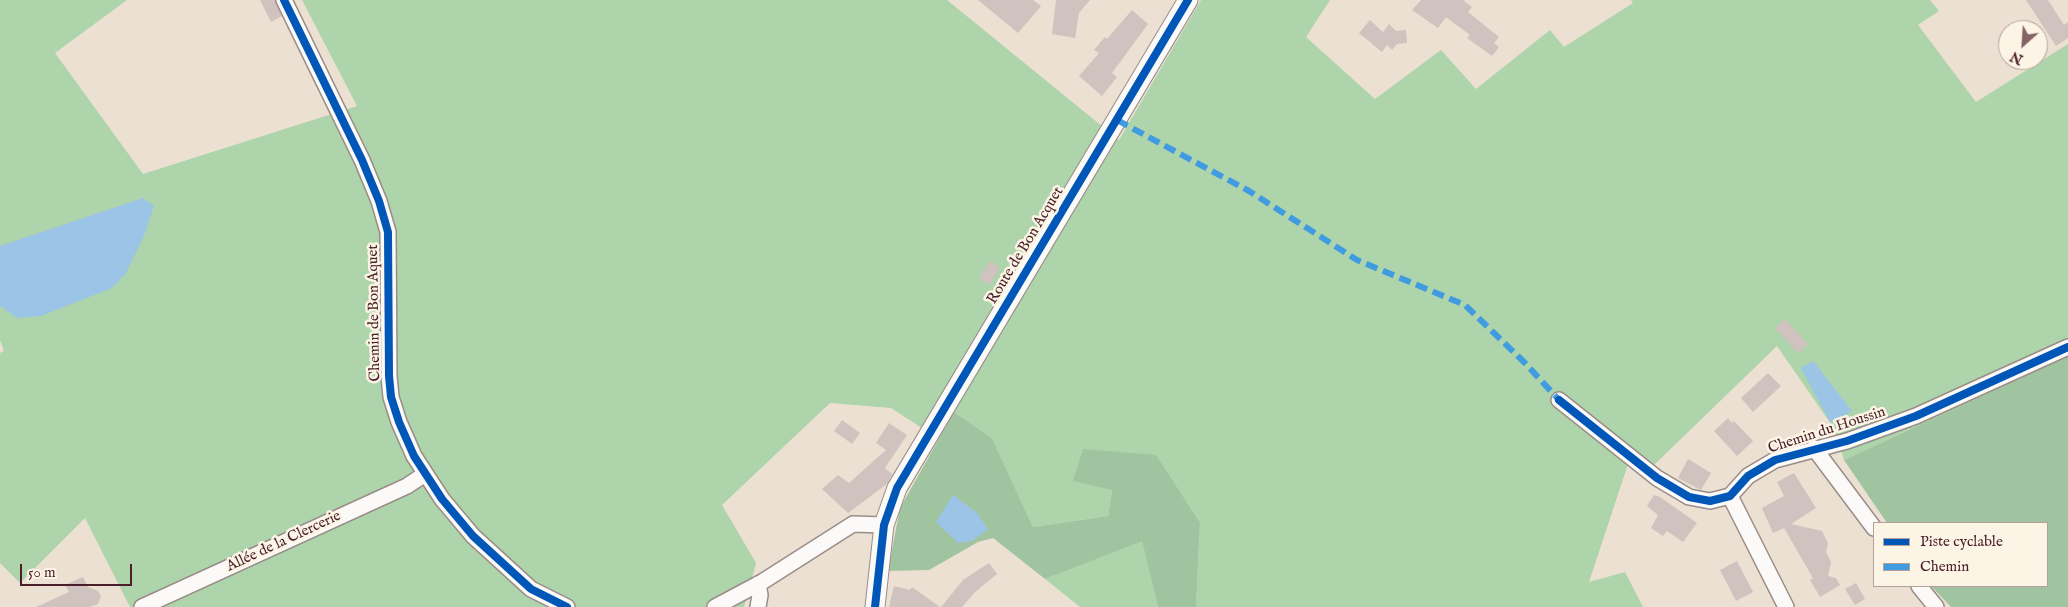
<!DOCTYPE html>
<html>
<head>
<meta charset="utf-8">
<style>
  body { margin:0 }
  #map { position:relative; width:2068px; height:607px; overflow:hidden; background:#ece0d2; font-family:"IM FELL English",serif }
  canvas { display:block }
  .legend { position:absolute; left:1873px; top:522px; width:175px; height:65px; box-sizing:border-box; background:#fcf5e5; border:1px solid #b59f9b; margin:0; padding:6px 9px; list-style:none; font-size:15px; color:#4a1f2b }
  .legend li { display:flex; align-items:center; gap:10px; height:25px }
  .legend b { width:25px; border:1px solid #b59f9b }
  .north { position:absolute; left:1998px; top:20px; width:50px; height:50px; box-sizing:border-box; background:#fcf5e5; border:1px solid #b59f9b; border-radius:50%; rotate:206deg; font-size:14px; font-weight:700; line-height:20px; text-align:center; color:#4a1f2b }
  .north::after { content:''; display:block; margin:auto; width:18px; height:22px; background:#836365; clip-path:polygon(50% 0,100% 100%,50% 72%,0 100%) }
  .scale { position:absolute; left:20px; top:564px; width:112px; height:22px; box-sizing:border-box; border:2px solid #4a1f2b; border-top:0; padding-left:6px; font-size:15px; line-height:18px; white-space:nowrap; color:#4a1f2b; -webkit-text-stroke:4px #fcf5e5; paint-order:stroke }
</style>
</head>
<body>
<div id="map">
<canvas width="2068" height="607"></canvas>
<ul class="legend">
<li><b style="height:6px;background:#0057b8"></b>Piste cyclable</li>
<li><b style="height:6px;background:#409be1"></b>Chemin</li>
</ul>
<div class="north">N</div>
<div class="scale">50 m</div>
</div>
<script>
const g = document.querySelector('canvas').getContext('2d');
g.lineJoin = 'round';
function fill(path, color) { g.fillStyle = color; g.fill(path, 'evenodd'); }
const poly = rows => new Path2D(rows.map(r => 'M' + r).join(''));
function strokePath(path, color, width, dash) { g.strokeStyle = color; g.lineWidth = width; g.lineCap = dash ? 'butt' : 'round'; g.setLineDash(dash || []); g.stroke(path); }
function drawText(font, color, halo, rows, align = 'center') {
  g.font = font + ' "IM FELL English",serif'; g.lineWidth = 5; g.setLineDash([]); g.textBaseline = 'middle'; g.strokeStyle = halo; g.fillStyle = color; for (const [text, x, y, turn = 0] of rows) {
    g.save(); g.translate(x, y); g.rotate((+turn || 0) * Math.PI / 180); g.textAlign = isNaN(turn) ? turn : align; if (halo) g.strokeText(text, 0, 0); g.fillText(text, 0, 0); g.restore();
  }
}
fill(poly([
  [0,0,127,0,55,53,143,174,357,106,302,0,947,0,1119,140,1201,0,1330,0,1306,37,1375,99,1441,50,1476,89,1550,30,1564,47,1633,3,1631,0,1930,0,1939,11,1918,25,1976,102,2068,44,2068,356,1844,460,1833,427,1777,346,1654,465,1635,452,1628,464,1589,582,1625,572,1643,607,1196,607,1200,523,1112,489,1108,516,1033,527,992,438,954,412,939,439,891,408,830,403,722,505,756,563,744,607,130,607,85,518,20,583,0,563,0,353,4,351,0,340],
  [1142,540,1158,607,1080,607,1045,579]
]), '#add4ab');
fill(poly([
  [2068,356,2068,607,1951,607,1931,586,2047,586,2047,523,1887,523,1844,460],
  [954,412,992,438,1033,527,1108,516,1112,490,1073,481,1083,449,1156,455,1200,523,1196,607,1158,607,1142,541,1045,579,993,538,978,542,929,570,888,571,900,508]
]), '#a0c4a0');
fill(poly([
  [143,198,154,206,144,236,126,273,112,288,41,316,17,318,0,306,0,246],
  [1813,361,1852,411,1830,422,1801,368],
  [953,495,976,512,988,529,972,541,958,543,936,522]
]), '#9cc4e6');
fill(poly([
  [260,0,275,0,282,16,271,22],
  [978,0,1033,0,1041,6,1018,33],
  [1056,0,1090,0,1079,13,1075,38,1052,34],
  [1421,0,1463,0,1472,7,1468,12,1499,37,1494,43,1499,47,1492,56,1467,38,1470,35,1446,17,1438,28,1412,10],
  [2026,0,2048,0,2064,25,2068,22,2068,38,2056,46],
  [1132,10,1148,24,1112,73,1117,77,1102,96,1079,76,1099,53,1094,50,1105,37,1107,39],
  [1370,20,1383,32,1389,24,1396,31,1406,30,1407,43,1397,44,1392,50,1387,45,1382,52,1359,33],
  [990,261,1000,268,989,285,979,278],
  [1785,319,1808,344,1798,353,1775,328],
  [1768,373,1781,386,1753,412,1741,398],
  [1728,418,1732,423,1734,421,1753,441,1737,456,1714,431],
  [842,420,860,433,852,444,834,431],
  [889,423,907,435,885,468,892,474,887,484,848,513,822,489,838,475,849,483,886,450,876,443],
  [1688,459,1711,473,1701,490,1678,478],
  [1794,473,1816,508,1791,524,1822,531,1828,543,1826,552,1831,562,1828,576,1836,578,1840,585,1820,597,1810,580,1813,578,1784,528,1773,533,1762,508,1784,496,1777,482],
  [1654,495,1660,497,1697,523,1683,542,1667,531,1663,536,1651,528,1658,515,1647,506],
  [1737,561,1753,592,1736,601,1720,570],
  [989,563,997,574,975,592,962,607,941,607,963,580],
  [83,577,88,587,98,591,101,596,98,604,90,607,36,607,69,592,65,585],
  [1856,583,1865,599,1855,605,1845,589],
  [894,586,910,590,912,587,940,607,889,607]
]), '#d0c2bf');
const minor = poly([
  [284,0,362,160,379,201,388,232,389,376,391,397,399,422,414,456,442,499,473,536,531,589,567,607],
  [1559,400,1657,478,1689,497,1710,501,1730,496,1748,476,1775,460,1847,441,1916,416,2068,347],
  [1814,448,1874,528],
  [1730,496,1786,607],
  [758,584,760,595,758,607],
  [1919,586,1936,607],
  [142,607,407,486,425,474],
  [715,607,762,582,853,524,884,525]
]);
const tertiary = poly([
  [875,607,884,525,897,488,1188,0]
]);
strokePath(minor, '#9a8d88', 18);
strokePath(tertiary, '#9a8d88', 21);
strokePath(minor, '#fcfaf8', 15);
strokePath(tertiary, '#fcfaf8', 19);
strokePath(poly([
  [1117,120,1249,191,1357,260,1465,305,1525,363,1559,400]
]), '#409be1', 6, [12, 6]);
strokePath(poly([
  [284,0,362,160,379,201,388,232,389,376,391,397,399,422,414,456,442,499,473,536,531,589,567,607],
  [1559,400,1657,478,1689,497,1710,501,1730,496,1748,476,1775,460,1847,441,1916,416,2068,347],
  [875,607,884,525,897,488,1188,0]
]), '#0057b8', 8);
drawText('15px', '#4a1f2b', '#fcf5e5', [
  ["Route de Bon Acquet",1026,246,-59],
  ["Chemin de Bon Aquet",375,313,-91],
  ["Chemin du Houssin",1827,431,-18],
  ["Allée de la Clercerie",284,542,-25]
]);
</script>
</body>
</html>
